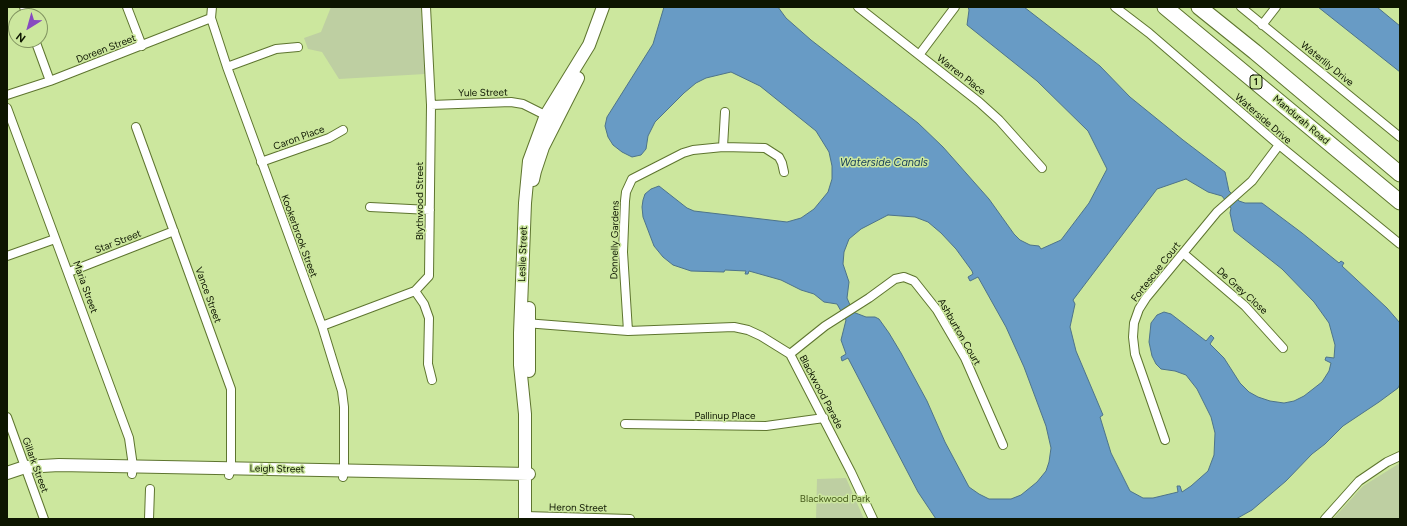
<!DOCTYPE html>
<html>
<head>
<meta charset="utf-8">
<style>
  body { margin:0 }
  #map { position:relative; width:1407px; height:526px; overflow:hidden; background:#cce79e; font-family:Figtree,sans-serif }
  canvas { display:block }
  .frame { position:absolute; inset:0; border:8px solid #0d1500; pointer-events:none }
  .north { position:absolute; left:8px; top:8px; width:40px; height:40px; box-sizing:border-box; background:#cce79e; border:1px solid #80935f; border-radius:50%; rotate:217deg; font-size:11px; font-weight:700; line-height:16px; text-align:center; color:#0d1500 }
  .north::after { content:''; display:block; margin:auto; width:14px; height:18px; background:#874ac0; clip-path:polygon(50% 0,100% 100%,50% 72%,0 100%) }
</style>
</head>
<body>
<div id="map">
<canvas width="1407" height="526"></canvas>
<div class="frame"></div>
<div class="north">N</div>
</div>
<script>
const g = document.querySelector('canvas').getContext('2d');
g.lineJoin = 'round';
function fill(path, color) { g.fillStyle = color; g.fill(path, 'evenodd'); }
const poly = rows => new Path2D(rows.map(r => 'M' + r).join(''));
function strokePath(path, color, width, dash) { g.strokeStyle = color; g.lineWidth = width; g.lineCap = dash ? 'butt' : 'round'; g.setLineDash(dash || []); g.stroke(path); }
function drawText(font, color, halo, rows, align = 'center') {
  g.font = font + ' Figtree,sans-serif'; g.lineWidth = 3; g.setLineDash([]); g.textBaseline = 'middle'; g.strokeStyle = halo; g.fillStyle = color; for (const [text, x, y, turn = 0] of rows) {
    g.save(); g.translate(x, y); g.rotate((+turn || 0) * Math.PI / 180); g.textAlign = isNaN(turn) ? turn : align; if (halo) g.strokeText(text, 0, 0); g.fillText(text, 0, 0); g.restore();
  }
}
fill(poly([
  [331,7,421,7,425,74,339,79,322,52,308,49,304,38,321,32],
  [1400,463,1400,519,1333,519,1363,486],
  [846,478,864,519,816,519,817,479]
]), '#becfa2');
const water = poly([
  [664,7,778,7,786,18,811,40,918,123,943,147,989,199,1014,234,1020,240,1030,245,1039,246,1041,249,1061,240,1089,203,1107,169,1088,131,1037,81,967,25,969,10,968,7,1024,7,1100,66,1130,97,1183,140,1225,172,1229,191,1239,201,1245,203,1262,203,1302,233,1339,263,1341,261,1344,263,1342,266,1387,308,1400,323,1400,384,1398,388,1379,402,1343,426,1325,444,1312,454,1286,481,1252,510,1236,519,936,519,918,492,848,358,842,361,841,357,846,354,841,340,846,320,837,304,824,302,814,294,801,290,781,280,749,271,748,274,745,274,746,271,725,270,724,272,691,271,673,265,663,257,654,246,643,217,642,207,643,200,645,194,651,189,659,186,687,208,694,211,787,222,801,218,814,209,828,192,832,179,832,166,829,152,816,131,760,86,731,72,706,78,696,83,684,93,655,122,648,136,646,149,641,155,632,157,622,152,613,145,608,137,605,126,607,117,653,44,664,7],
  [1186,179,1208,192,1222,196,1231,208,1230,213,1234,231,1282,269,1314,302,1329,323,1335,345,1334,358,1326,357,1325,360,1331,363,1329,371,1322,382,1304,396,1294,401,1284,403,1270,401,1258,397,1249,392,1240,383,1224,358,1210,344,1214,338,1211,335,1206,341,1171,314,1164,312,1157,315,1151,323,1149,342,1152,356,1156,364,1161,369,1175,371,1186,375,1197,389,1211,417,1215,433,1214,455,1208,471,1191,486,1182,492,1180,486,1177,486,1178,492,1153,498,1143,498,1130,491,1111,453,1100,417,1103,415,1076,351,1070,327,1075,304,1073,300,1157,189,1186,179],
  [888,215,915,217,928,222,941,233,956,249,972,271,973,274,968,277,970,281,978,277,1006,327,1024,367,1046,426,1051,448,1049,462,1046,471,1037,482,1021,495,1011,499,989,499,979,494,969,487,945,442,927,401,901,353,889,333,879,319,875,317,866,317,853,312,847,298,849,282,843,264,844,252,849,239,861,229,888,215],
  [1318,7,1377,7,1400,26,1400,72,1318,7]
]);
fill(water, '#689bc5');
strokePath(water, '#4d738a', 1);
const street = poly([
  [24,7,27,16],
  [127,7,142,46],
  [212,7,211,18,227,67,322,326,342,391,344,407,344,470,343,477],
  [858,7,979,102,999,120,1042,168],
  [1115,7,1149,33,1279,145,1400,244],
  [1241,7,1400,137],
  [1262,25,1276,7],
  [35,40,50,81],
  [919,55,955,7],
  [227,67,276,49,298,47],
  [7,95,50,81,211,18],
  [431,105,511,102,523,104,549,117],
  [7,108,129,438,133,466,132,474],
  [136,127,231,389,231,468,229,475],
  [723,147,725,112],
  [261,162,329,138,343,130],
  [370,207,430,210],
  [1183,253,1245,306,1283,348],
  [7,256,55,239],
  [69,272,174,231],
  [415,291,424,304,429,318,428,364,432,380],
  [525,323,628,331,734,327,748,330,761,336,790,354,851,472,873,519],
  [322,326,415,291,429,276,431,105,426,7],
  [628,331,623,252,625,201,626,192,632,179,683,153,693,150,723,147,765,148,779,157,782,163,784,172],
  [790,354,825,326,869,298,895,279,904,277,914,281,937,310,965,358,1003,445],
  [7,417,44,519],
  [625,424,766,426,824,418],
  [1165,440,1135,354,1133,337,1134,323,1139,309,1146,298,1217,212,1252,181,1279,145],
  [525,516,630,519],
  [149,519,150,489],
  [1325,519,1359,481,1387,462,1400,456]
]);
const secondary = poly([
  [533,180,535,171,543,147,578,78],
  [529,371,529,308],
  [7,473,25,467,59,465,529,474],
  [525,519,525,414,520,365,520,333,525,203,529,161,546,115,589,45,603,7]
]);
const highway = poly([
  [1165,7,1400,202],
  [1199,7,1255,52,1400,174]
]);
strokePath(street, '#5e752f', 10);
strokePath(secondary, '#5e752f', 14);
strokePath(highway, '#5e752f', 17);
strokePath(street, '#fff', 8);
strokePath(secondary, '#fff', 12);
strokePath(highway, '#fff', 15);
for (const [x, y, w] of [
  [1256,82,12]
]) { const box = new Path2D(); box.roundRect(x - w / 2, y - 7, w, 14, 3); g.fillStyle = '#cce79e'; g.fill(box); strokePath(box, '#0d1500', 1); }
drawText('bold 9px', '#0d1500', null, [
  ["1",1256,82]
]);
drawText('10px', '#0d1500', '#cce79e', [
  ["Doreen Street",106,49,-21],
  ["Waterlily Drive",1327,64,39],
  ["Warren Place",961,75,38],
  ["Yule Street",483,93,-1],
  ["Waterside Drive",1263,119,41],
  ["Mandurah Road",1301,120,40],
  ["Caron Place",299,138,-20],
  ["Blythwood Street",420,201,-90],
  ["Kookerbrook Street",299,236,70],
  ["Donnelly Gardens",615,240,-89],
  ["Star Street",118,242,-21],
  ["Leslie Street",523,254,-88],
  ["Fortescue Court",1156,272,-52],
  ["Maria Street",85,287,70],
  ["De Grey Close",1242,291,42],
  ["Vance Street",208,295,70],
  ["Ashburton Court",959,332,60],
  ["Blackwood Parade",821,392,62],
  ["Pallinup Place",725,416],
  ["Gillark Street",35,465,70],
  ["Leigh Street",277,469,1],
  ["Heron Street",578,508,1]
]);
drawText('10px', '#465a1b', '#cce79e', [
  ["Blackwood Park",835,499]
]);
drawText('italic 11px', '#143b59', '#cce79e', [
  ["Waterside Canals",884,163]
]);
</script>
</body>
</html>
